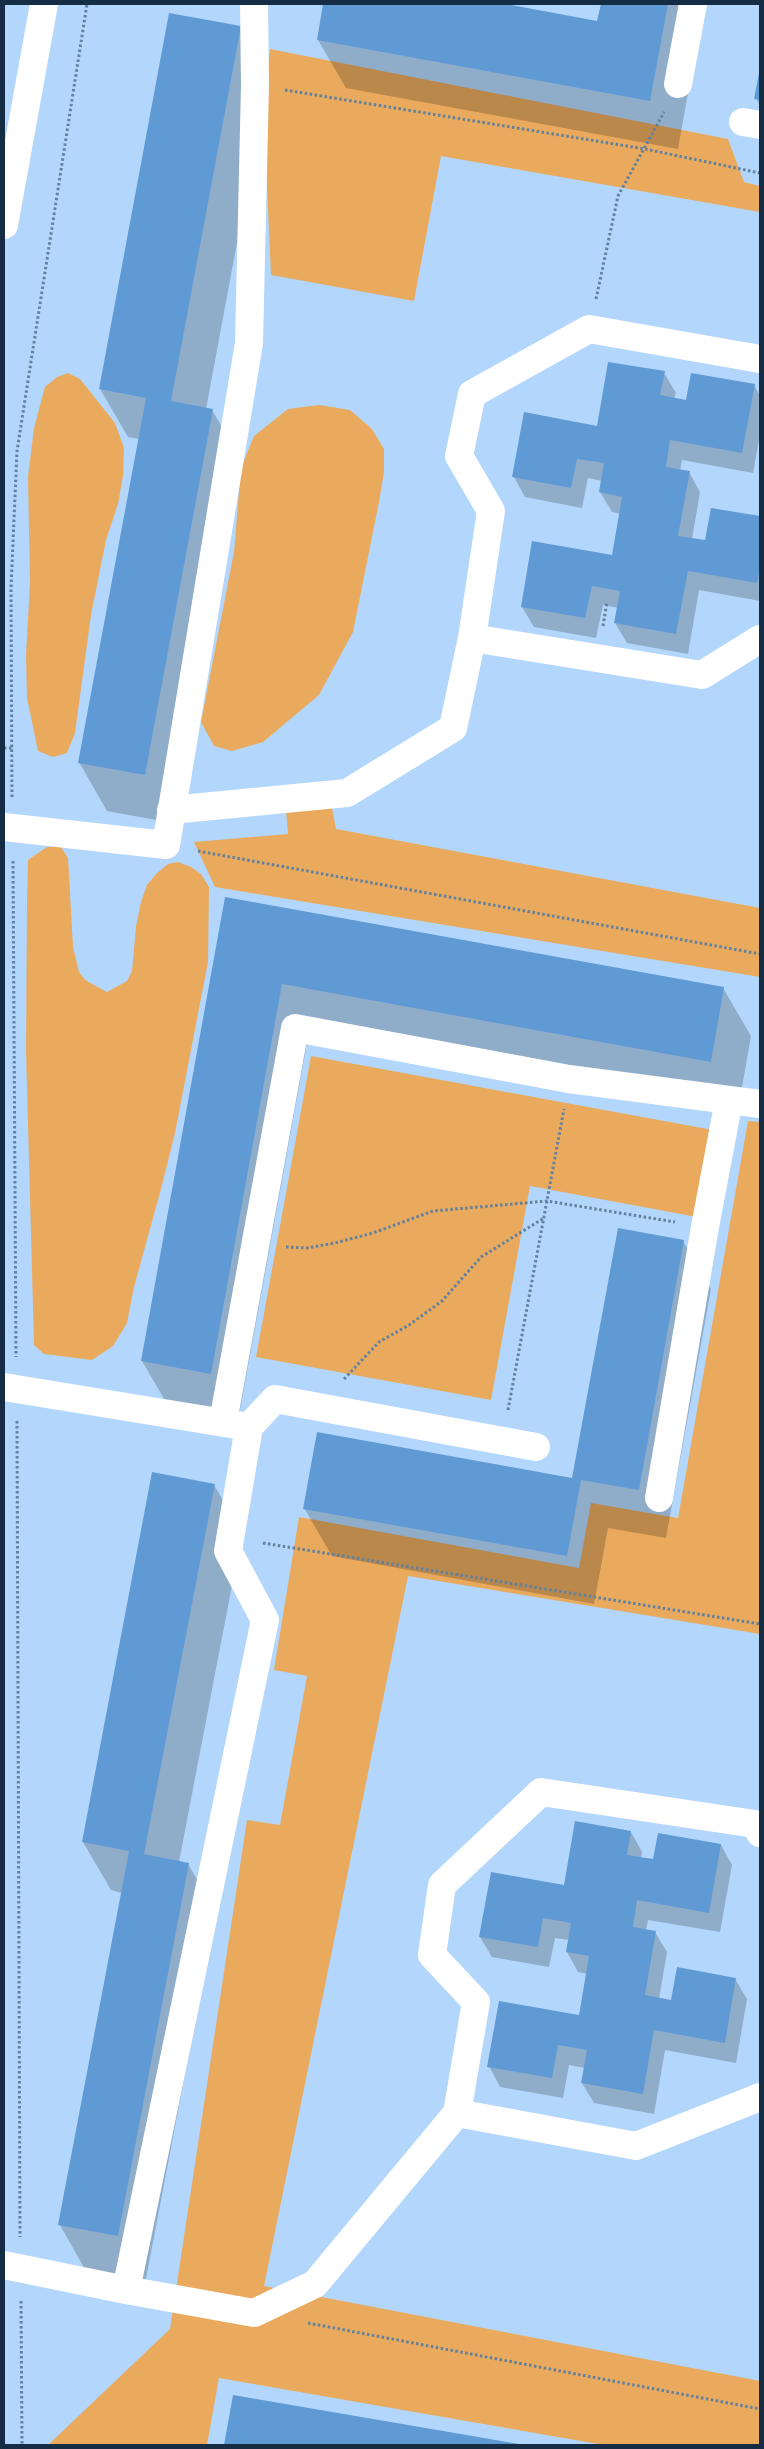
<!DOCTYPE html>
<html>
<head>
<meta charset="utf-8">
<style>
  body { margin:0 }
  #map { position:relative; width:764px; height:2449px; overflow:hidden; background:#b3d7fc; font-family:"Open Sans",sans-serif }
  canvas { display:block }
  .frame { position:absolute; inset:0; border:5px solid #142d45; pointer-events:none }
</style>
</head>
<body>
<div id="map">
<canvas width="764" height="2449"></canvas>
<div class="frame"></div>
</div>
<script>
const g = document.querySelector('canvas').getContext('2d');
g.lineJoin = 'round';
function fill(path, color) { g.fillStyle = color; g.fill(path, 'evenodd'); }
const poly = rows => new Path2D(rows.map(r => 'M' + r).join(''));
function strokePath(path, color, width, dash) { g.strokeStyle = color; g.lineWidth = width; g.lineCap = dash ? 'butt' : 'round'; g.setLineDash(dash || []); g.stroke(path); }
fill(poly([
  [270,49,728,139,744,182,760,186,760,212,441,156,414,301,271,275,263,100],
  [68,373,80,379,115,423,124,448,123,476,118,504,106,540,91,615,75,733,67,753,53,757,38,751,27,698,26,655,30,583,28,477,34,428,45,387,57,377],
  [319,405,350,410,372,429,384,449,384,472,379,502,353,632,319,695,263,742,232,751,214,746,201,722,234,552,241,468,254,436,288,409],
  [331,803,336,829,760,908,760,977,215,887,194,842,288,834,286,810],
  [47,847,61,847,68,858,73,947,79,972,85,980,107,992,127,981,132,971,136,926,141,902,147,885,157,873,168,864,178,862,191,867,201,874,209,887,208,962,175,1133,161,1189,134,1287,127,1323,113,1346,92,1360,44,1354,34,1345,26,1051,27,902,28,860],
  [311,1056,713,1130,697,1217,530,1186,491,1400,256,1357],
  [748,1121,760,1122,760,1634,408,1576,264,2286,760,2381,760,2445,604,2445,219,2378,207,2445,48,2445,170,2329,247,1820,280,1825,307,1676,274,1670,299,1517,579,1568,591,1503,678,1518]
]), '#e9aa5e');
fill(poly([
  [325,4,498,4,598,22,602,4,704,4,678,149,346,88,318,40],
  [240,27,268,76,206,409,212,410,240,458,172,823,107,811,79,762,139,439,128,437,100,389],
  [760,75,760,106,756,98],
  [664,373,676,393,674,399,687,401,754,385,760,396,760,434,753,473,682,460,680,471,689,472,700,492,692,539,706,542,712,509,760,518,760,601,699,590,688,654,627,643,615,623,618,608,603,605,596,638,534,627,522,607,613,557,621,514,612,512,600,492,602,481,588,478,582,508,525,497,514,477,598,427],
  [226,899,723,988,751,1036,738,1110,309,1032,238,1421,170,1409,142,1361],
  [683,1241,711,1289,666,1538,608,1528,594,1604,332,1556,304,1508,573,1480],
  [153,1474,214,1485,242,1533,179,1862,188,1864,216,1912,145,2284,87,2273,60,2225,122,1893,111,1890,83,1842],
  [631,1832,642,1852,641,1859,654,1861,721,1845,732,1865,720,1932,648,1920,646,1930,655,1932,667,1952,659,1999,672,2002,735,1979,747,1999,736,2063,665,2050,654,2114,594,2103,582,2083,585,2068,569,2065,563,2098,500,2087,489,2066,580,2016,587,1974,578,1972,567,1952,569,1940,555,1938,549,1967,492,1957,480,1937,565,1886],
  [234,2397,517,2445,225,2445]
]), '#0003');
fill(poly([
  [323,4,506,4,597,21,601,4,668,4,650,101,317,40],
  [169,13,241,26,171,401,213,409,145,775,78,763,146,398,99,389],
  [759,73,760,73,760,100,754,99],
  [608,362,665,371,660,395,686,400,691,373,755,384,742,453,670,440,666,467,690,471,678,536,705,540,711,508,760,516,760,567,757,583,688,571,676,634,614,623,620,591,592,586,585,618,521,607,532,541,612,555,622,497,599,492,604,463,577,459,571,488,512,477,524,412,597,426],
  [225,897,724,987,711,1062,282,984,211,1374,141,1361],
  [618,1228,684,1240,639,1490,581,1480,567,1556,303,1509,317,1432,572,1478],
  [152,1472,215,1484,144,1854,189,1863,118,2236,58,2225,129,1851,82,1842],
  [575,1821,631,1831,627,1855,653,1859,658,1833,721,1844,709,1913,637,1900,633,1927,656,1931,645,1995,671,2000,677,1967,736,1978,725,2043,654,2030,643,2094,581,2083,587,2050,558,2045,552,2078,487,2067,499,2001,579,2015,589,1956,566,1952,571,1923,543,1918,538,1947,479,1937,491,1872,564,1885],
  [233,2395,519,2444,519,2445,224,2445]
]), '#609ad5');
strokePath(poly([
  [285,90,645,149,760,173],
  [596,299,618,196,664,112],
  [603,626,607,602],
  [4,748,12,748],
  [12,797,11,588,17,451,87,4],
  [198,851,760,954],
  [13,861,16,1357],
  [286,1247,307,1248,335,1243,373,1233,433,1211,547,1201,675,1222],
  [344,1379,379,1342,409,1325,442,1301,481,1257,544,1218],
  [508,1410,564,1109],
  [17,1421,20,2237],
  [263,1543,760,1624],
  [21,2301,22,2445],
  [308,2323,760,2409]
]), '#62819f', 3, [2.5, 2.5]);
strokePath(poly([
  [678,84,693,4],
  [743,122,760,125],
  [4,225,44,4],
  [472,638,702,675,760,639],
  [171,810,347,793,453,728,472,638,491,511,459,456,472,394,589,329,760,359],
  [4,827,166,845,249,343,255,85,254,4],
  [4,1387,249,1427,228,1551,265,1620,126,2290,4,2265],
  [223,1422,295,1028,569,1079,760,1104],
  [249,1427,275,1399,536,1447],
  [659,1498,705,1227,729,1100],
  [457,2113,636,2146,760,2097],
  [126,2290,254,2313,315,2284,457,2113,476,2002,432,1955,442,1885,541,1792,755,1824,760,1833]
]), '#fff', 28);
</script>
</body>
</html>
